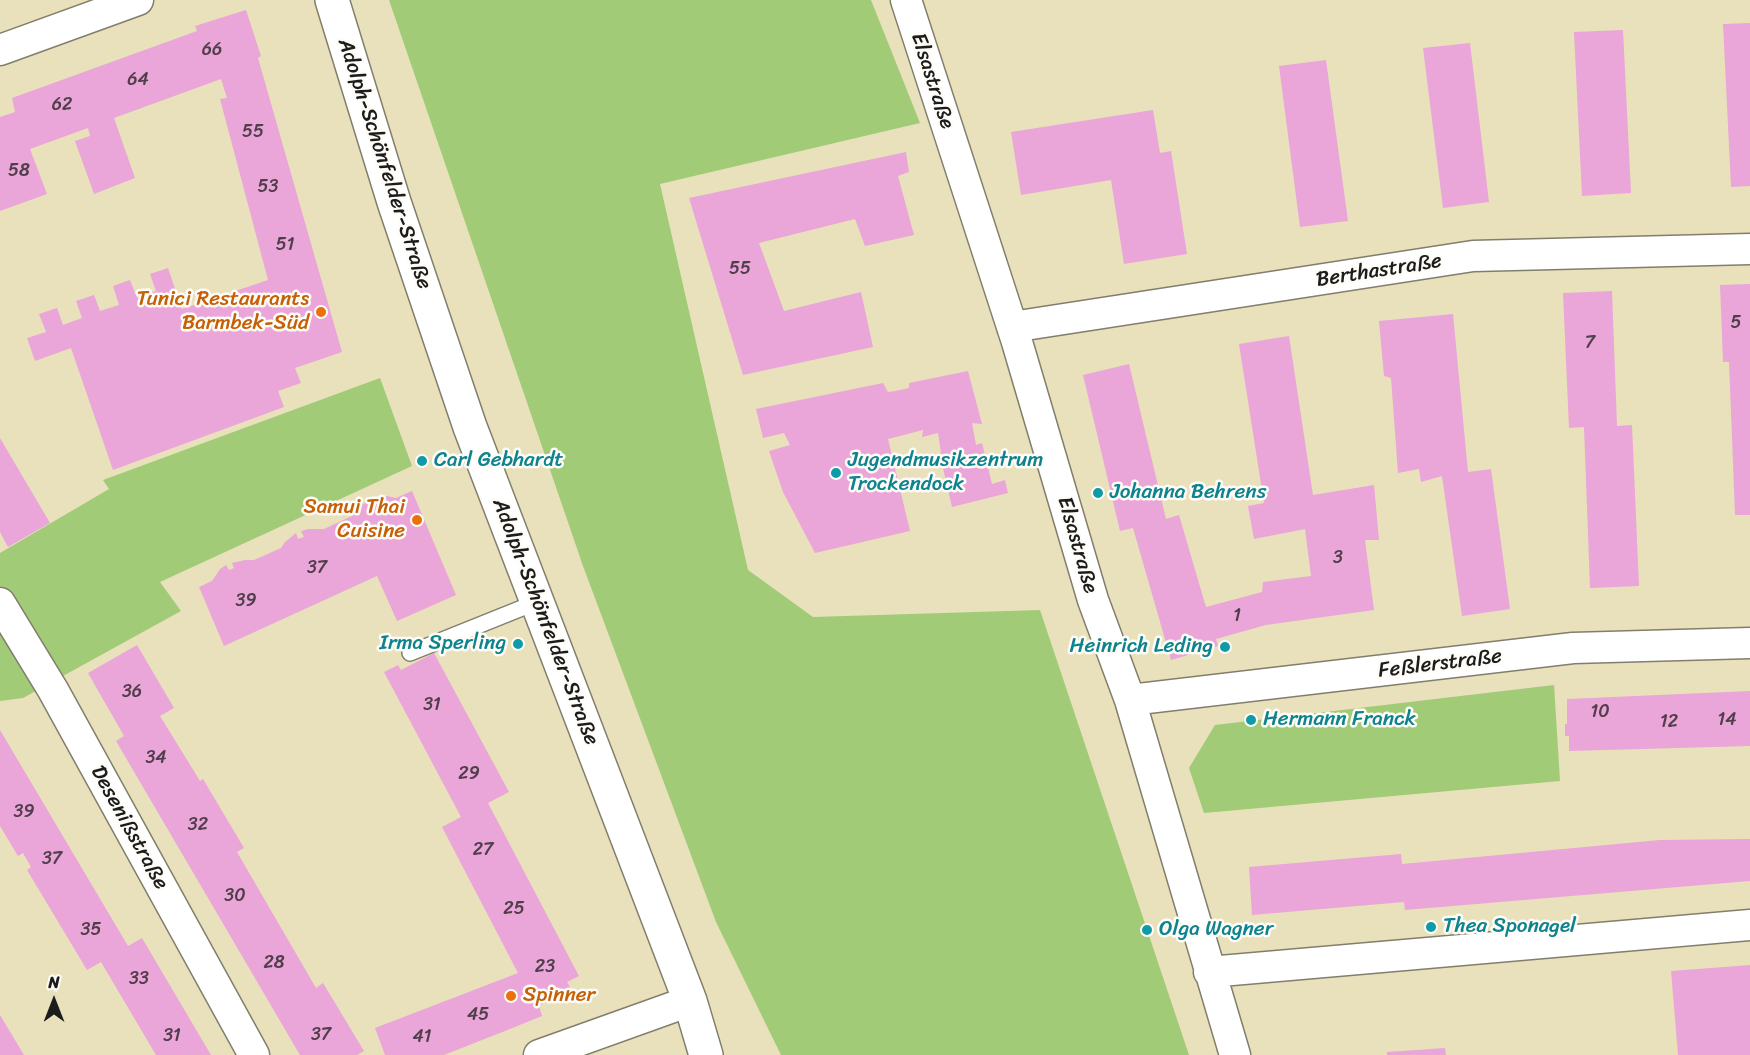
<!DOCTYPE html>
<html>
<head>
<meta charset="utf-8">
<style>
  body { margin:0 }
  #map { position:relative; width:1750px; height:1055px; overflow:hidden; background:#e8e1bc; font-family:Sriracha,sans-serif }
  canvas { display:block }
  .north { position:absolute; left:24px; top:971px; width:60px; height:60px; -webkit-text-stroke:4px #fdfcf7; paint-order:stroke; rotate:0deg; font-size:16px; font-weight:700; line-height:24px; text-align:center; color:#1c1c1c }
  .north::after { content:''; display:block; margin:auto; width:21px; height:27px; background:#1c1c1c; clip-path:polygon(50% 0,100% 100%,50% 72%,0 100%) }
</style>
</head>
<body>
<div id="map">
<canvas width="1750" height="1055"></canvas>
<div class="north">N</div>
</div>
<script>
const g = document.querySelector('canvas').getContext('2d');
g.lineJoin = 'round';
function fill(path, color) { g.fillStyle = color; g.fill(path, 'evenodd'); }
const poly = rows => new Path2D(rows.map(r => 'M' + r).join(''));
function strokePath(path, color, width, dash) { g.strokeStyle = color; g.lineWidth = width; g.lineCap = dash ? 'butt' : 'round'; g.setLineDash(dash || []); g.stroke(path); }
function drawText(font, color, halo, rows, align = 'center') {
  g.font = font + ' Sriracha,sans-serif'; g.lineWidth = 5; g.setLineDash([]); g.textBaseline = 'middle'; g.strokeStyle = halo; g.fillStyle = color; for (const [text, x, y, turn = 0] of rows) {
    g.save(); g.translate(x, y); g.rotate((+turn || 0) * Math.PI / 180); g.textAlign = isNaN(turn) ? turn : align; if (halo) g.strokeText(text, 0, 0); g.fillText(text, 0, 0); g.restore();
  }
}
fill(poly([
  [389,0,871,0,920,123,660,184,748,570,813,617,1040,610,1189,1055,781,1055,716,922,583,566],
  [380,378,412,466,160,582,181,611,23,698,0,701,0,553,109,489,103,480],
  [1554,685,1560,781,1204,813,1189,768,1215,725]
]), '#a1cb77');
fill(poly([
  [246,10,261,56,258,58,342,352,295,368,301,383,278,391,284,407,113,470,71,348,35,361,27,338,46,332,39,314,57,308,63,325,82,318,76,301,94,295,100,311,119,305,113,286,130,280,137,298,156,291,150,274,168,268,182,309,268,280,220,99,227,98,221,79,114,118,135,178,94,194,75,141,90,136,88,128,30,149,47,194,0,211,0,117,15,112,12,98,197,31,195,26],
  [1750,23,1750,186,1731,187,1723,24],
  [1623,30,1631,193,1582,196,1574,32],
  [1470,43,1489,202,1443,208,1423,48],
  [1326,60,1348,221,1300,227,1279,66],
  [1153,110,1160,153,1171,151,1187,254,1124,264,1111,180,1021,195,1011,132],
  [906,152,909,172,898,176,914,235,865,246,855,219,759,243,784,311,861,292,873,347,743,375,689,198],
  [1750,284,1750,515,1735,515,1729,362,1723,362,1720,285],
  [1612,291,1617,426,1632,425,1639,586,1590,588,1584,427,1569,428,1563,293],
  [1453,314,1468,472,1491,469,1510,609,1462,616,1442,476,1421,482,1419,469,1398,473,1391,378,1384,376,1379,321],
  [1289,336,1313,495,1374,485,1379,540,1365,540,1374,610,1266,625,1216,639,1218,646,1171,660,1133,528,1120,531,1083,375,1129,364,1166,519,1179,515,1206,607,1262,592,1263,582,1311,576,1305,529,1254,539,1248,506,1264,503,1239,344],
  [968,371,982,424,972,423,976,445,982,443,992,484,1005,480,1008,493,952,507,942,464,926,468,924,457,941,453,938,433,922,437,923,430,888,439,910,531,815,553,783,492,769,451,790,445,784,433,763,438,756,409,883,383,888,392,895,391,909,388,909,383],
  [0,438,50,523,8,547,0,532],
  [412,491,456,595,397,621,377,576,224,646,199,587,212,581,220,569,226,565,229,570,234,568,232,563,245,560,254,560,281,548,285,542,296,533,298,539,304,537,301,531,309,529,324,529,352,516,356,510,367,501,370,507,375,505,372,499,387,496,396,498],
  [137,645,174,708,160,716,200,781,203,779,244,848,237,852,316,988,323,983,364,1051,357,1055,300,1055,116,741,124,736,88,673],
  [434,653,509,792,488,803,579,976,567,982,571,989,539,1006,542,1016,505,1031,444,1055,385,1055,375,1028,518,973,442,827,461,817,384,672,398,665,401,670],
  [1750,691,1750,746,1569,751,1569,736,1565,736,1565,724,1567,724,1567,699],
  [0,730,128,946,142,938,211,1055,156,1055,101,962,87,970,27,870,31,867,23,853,18,856,0,826],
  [1750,839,1750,881,1405,910,1404,902,1252,915,1249,867,1401,854,1402,864,1660,840],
  [1750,965,1750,1055,1678,1055,1671,971],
  [0,1015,24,1055,0,1055],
  [1445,1048,1446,1055,1387,1055,1387,1052]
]), '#eaa5d9');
const service = poly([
  [410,653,537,602]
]);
const minor = poly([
  [906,0,1017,342,1093,600,1130,700,1235,1055],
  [0,50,138,0],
  [1012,327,1473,256,1750,249],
  [0,603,53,690,254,1055],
  [1130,700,1573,648,1750,643],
  [1209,972,1750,925],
  [539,1055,690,1001]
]);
const secondary = poly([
  [332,0,394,202,470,427,690,1001,706,1055]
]);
strokePath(service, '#827e6c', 18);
strokePath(minor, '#827e6c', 33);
strokePath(secondary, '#827e6c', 36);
strokePath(service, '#fff', 15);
strokePath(minor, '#fff', 30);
strokePath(secondary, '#fff', 33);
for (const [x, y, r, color] of [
  [321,312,6,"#e8710a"],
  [422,461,6,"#0f9aa8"],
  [836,473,6,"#0f9aa8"],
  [1098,493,6,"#0f9aa8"],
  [417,520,6,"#e8710a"],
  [518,644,6,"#0f9aa8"],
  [1225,647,6,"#0f9aa8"],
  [1251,720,6,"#0f9aa8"],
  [1431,927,6,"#0f9aa8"],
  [1147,930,6,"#0f9aa8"],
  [511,996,6,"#e8710a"]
]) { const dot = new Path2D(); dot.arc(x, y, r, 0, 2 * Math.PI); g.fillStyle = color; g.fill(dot); strokePath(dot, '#fdfcf7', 2); }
drawText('18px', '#503e4b', null, [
  ["66",212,50],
  ["64",138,80],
  ["62",62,105],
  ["55",253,132],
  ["58",19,171],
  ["53",268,187],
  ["51",285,245],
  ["55",740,269],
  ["5",1736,323],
  ["7",1590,343],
  ["3",1338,558],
  ["37",317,568],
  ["39",246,601],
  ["1",1237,616],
  ["36",132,692],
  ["31",432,705],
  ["10",1600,712],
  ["14",1727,720],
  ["12",1669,722],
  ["34",156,758],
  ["29",469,774],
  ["39",24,812],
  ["32",198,825],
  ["27",483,850],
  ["37",52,859],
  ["30",235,896],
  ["25",514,909],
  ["35",91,930],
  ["28",274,963],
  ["23",545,967],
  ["33",139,979],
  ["45",478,1015],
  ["37",321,1035],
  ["31",172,1036],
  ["41",422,1037]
]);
drawText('21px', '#1c1c1c', '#fdfcf7', [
  ["Elsastraße",932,81,72],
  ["Adolph-Schönfelder-Straße",384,164,72],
  ["Berthastraße",1379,271,-9],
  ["Elsastraße",1077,545,74],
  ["Adolph-Schönfelder-Straße",545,622,69],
  ["Feßlerstraße",1440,664,-7],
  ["Desenißstraße",129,828,61]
]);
drawText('21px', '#c56008', '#fdfcf7', [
  ["Tunici Restaurants",309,300],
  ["Barmbek-Süd",309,324],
  ["Samui Thai",405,508],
  ["Cuisine",405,532],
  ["Spinner",523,996,"left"]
], 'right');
drawText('21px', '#0d838f', '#fdfcf7', [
  ["Carl Gebhardt",434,461],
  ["Jugendmusikzentrum",848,461],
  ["Trockendock",848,485],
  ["Johanna Behrens",1110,493],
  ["Irma Sperling",506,644,"right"],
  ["Heinrich Leding",1213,647,"right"],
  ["Hermann Franck",1263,720],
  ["Thea Sponagel",1443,927],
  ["Olga Wagner",1159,930]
], 'left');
</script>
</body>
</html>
